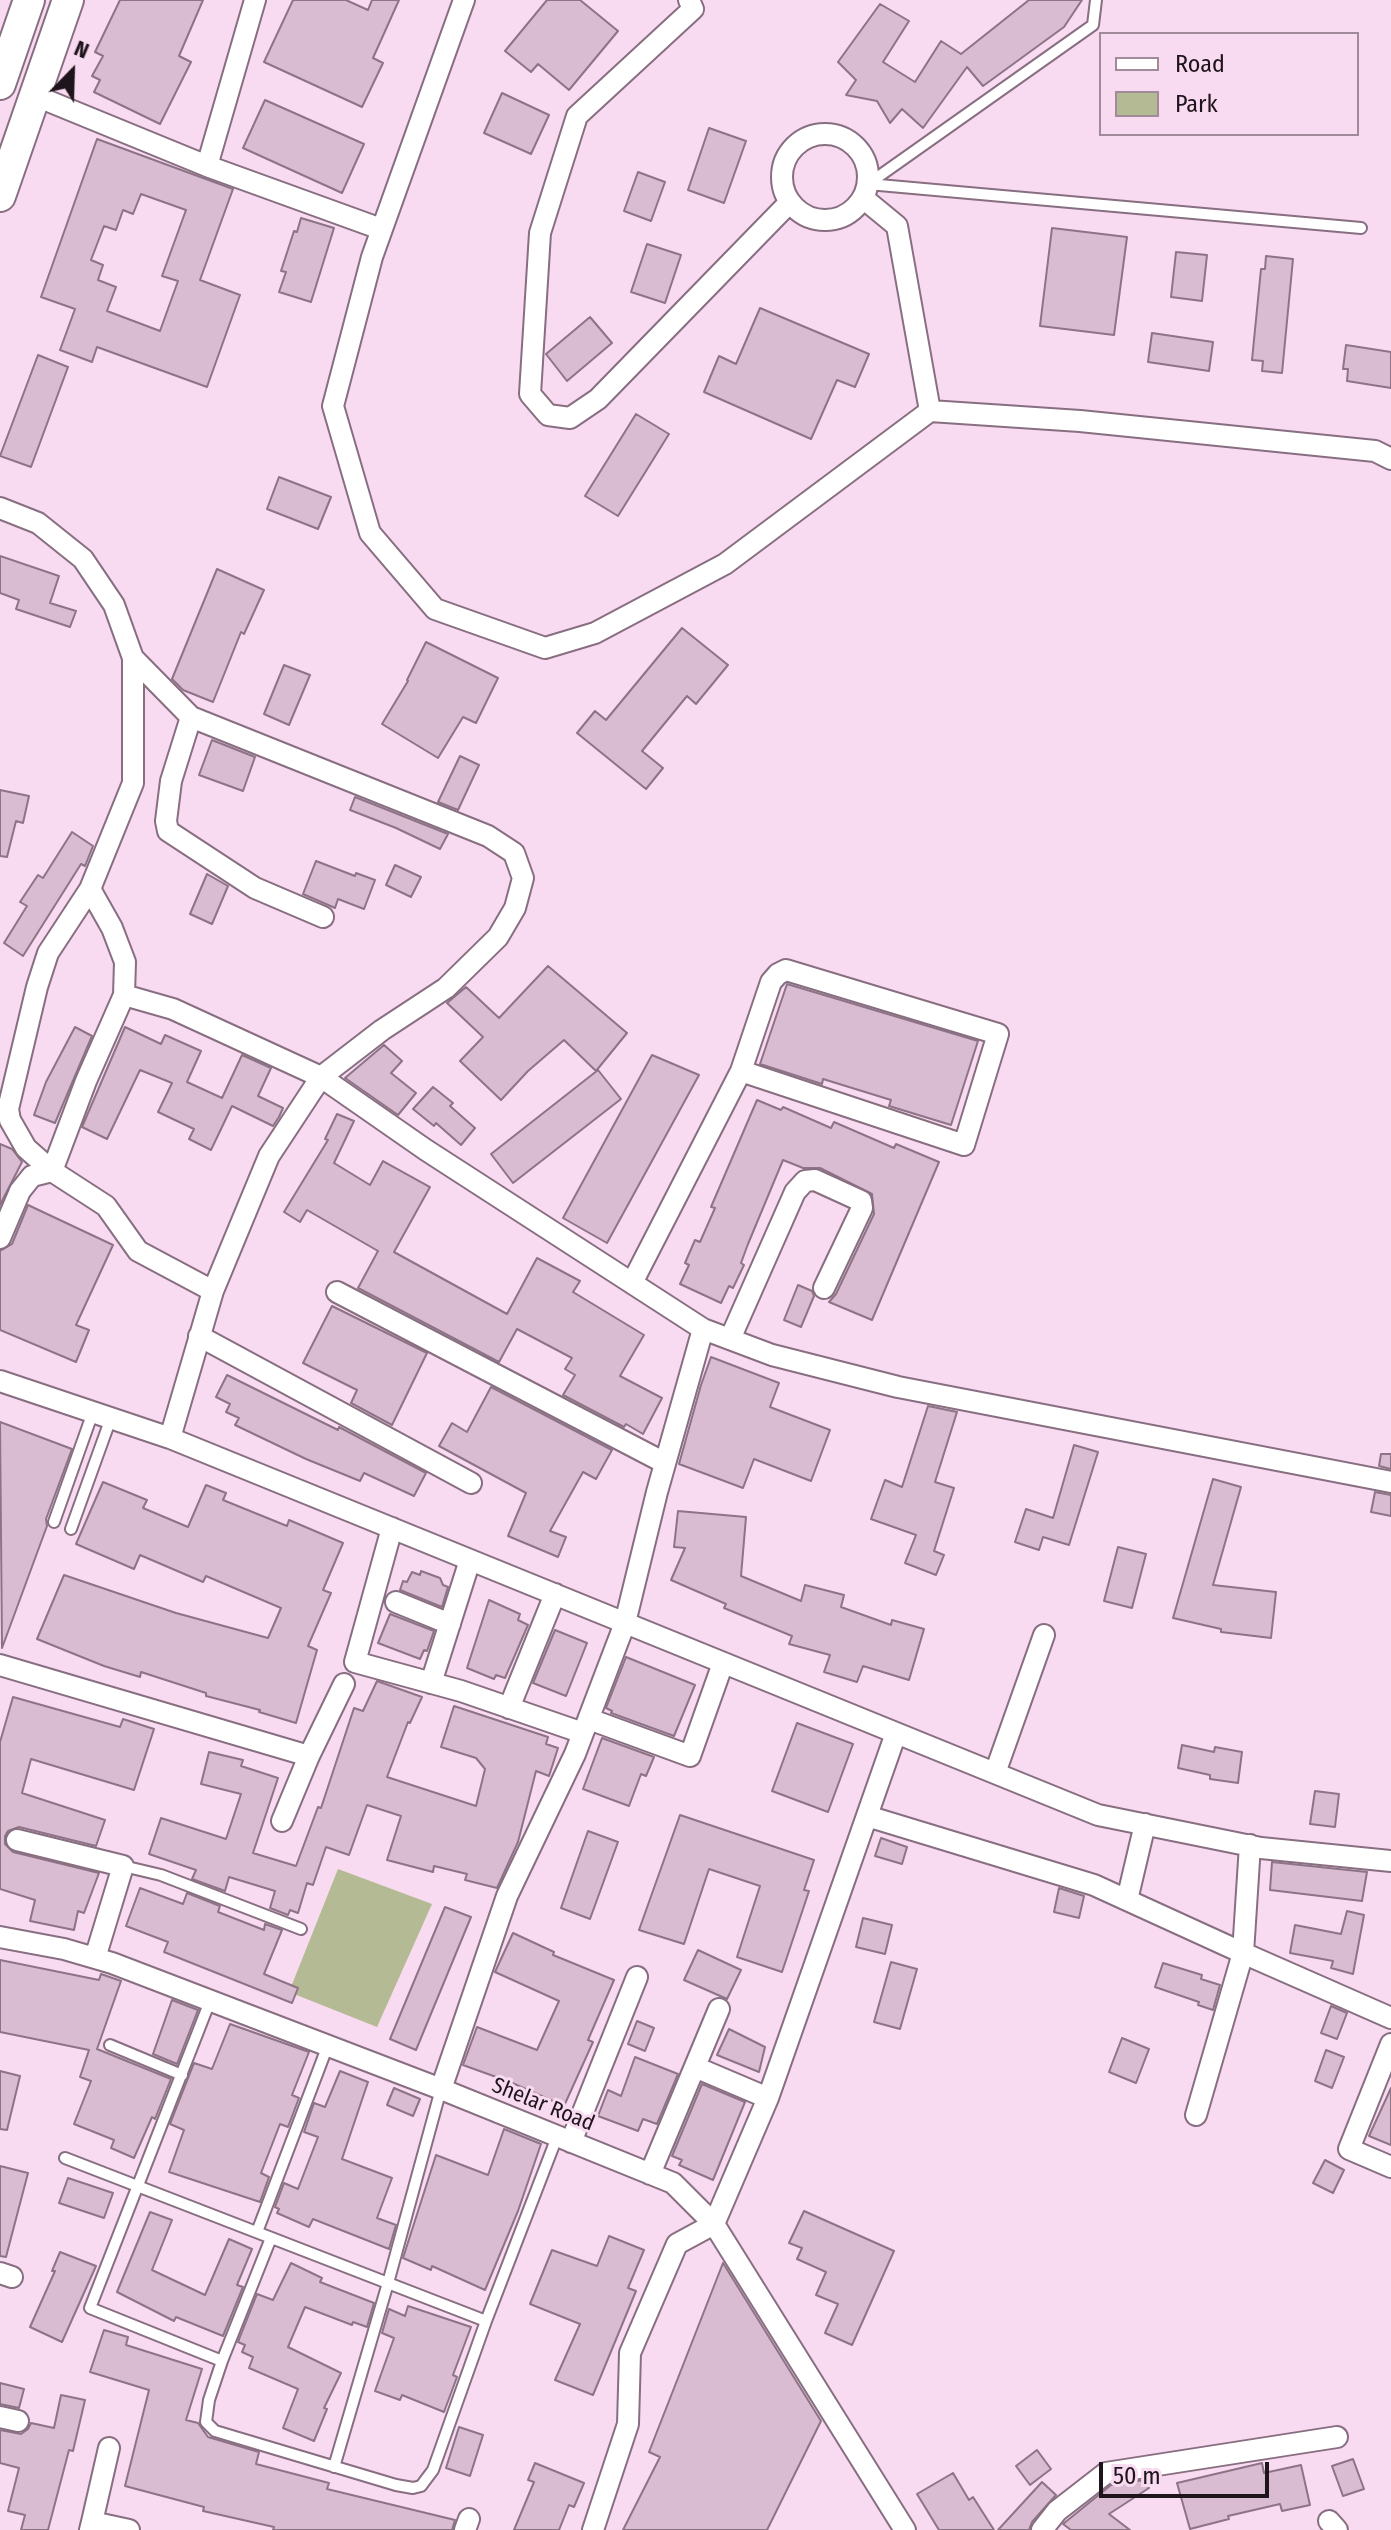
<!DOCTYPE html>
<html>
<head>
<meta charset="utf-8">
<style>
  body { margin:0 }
  #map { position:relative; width:1391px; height:2530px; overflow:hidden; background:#f9dbf1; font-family:"Fira Sans Condensed",sans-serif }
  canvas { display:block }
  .legend { position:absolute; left:1099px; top:32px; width:260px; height:104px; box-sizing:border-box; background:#f9dbf1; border:2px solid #a18b9b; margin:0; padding:10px 14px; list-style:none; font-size:24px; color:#1e141b }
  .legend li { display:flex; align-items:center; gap:16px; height:40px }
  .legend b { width:40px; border:2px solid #a18b9b }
  .north { position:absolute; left:32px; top:32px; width:80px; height:80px; -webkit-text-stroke:6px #f9dbf1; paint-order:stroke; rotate:23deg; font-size:22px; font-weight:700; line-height:32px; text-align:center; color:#1e141b }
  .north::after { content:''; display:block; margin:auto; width:28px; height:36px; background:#1e141b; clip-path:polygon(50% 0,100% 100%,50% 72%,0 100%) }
  .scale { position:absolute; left:1099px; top:2462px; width:170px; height:36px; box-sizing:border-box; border:4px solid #1e141b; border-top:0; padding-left:10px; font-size:24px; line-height:28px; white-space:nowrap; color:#1e141b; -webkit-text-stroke:6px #f9dbf1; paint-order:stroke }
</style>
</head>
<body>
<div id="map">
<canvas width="1391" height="2530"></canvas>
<ul class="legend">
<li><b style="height:10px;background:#fff"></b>Road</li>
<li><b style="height:22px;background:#b4ba93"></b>Park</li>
</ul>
<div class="north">N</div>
<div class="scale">50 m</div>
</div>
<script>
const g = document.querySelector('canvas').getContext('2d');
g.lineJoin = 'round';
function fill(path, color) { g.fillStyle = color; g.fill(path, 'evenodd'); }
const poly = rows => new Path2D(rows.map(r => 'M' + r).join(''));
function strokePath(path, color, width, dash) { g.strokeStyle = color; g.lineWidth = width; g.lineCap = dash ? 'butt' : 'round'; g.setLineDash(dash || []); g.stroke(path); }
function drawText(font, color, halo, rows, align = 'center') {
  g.font = font + ' "Fira Sans Condensed",sans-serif'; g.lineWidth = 6; g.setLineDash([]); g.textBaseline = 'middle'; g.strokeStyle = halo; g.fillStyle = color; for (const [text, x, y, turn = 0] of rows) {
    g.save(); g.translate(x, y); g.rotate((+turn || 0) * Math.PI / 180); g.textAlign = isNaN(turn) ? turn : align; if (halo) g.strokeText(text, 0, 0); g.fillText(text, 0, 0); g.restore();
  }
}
fill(poly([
  [338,1869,432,1904,377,2027,289,1992]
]), '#b4ba93');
const building = poly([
  [120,0,203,0,179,56,191,62,160,124,94,92,100,80,92,76,103,56,95,52,120,0],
  [293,0,346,0,368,10,372,0,399,0,373,58,383,63,362,107,264,62,293,0],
  [547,0,580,0,618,31,569,90,538,64,531,72,505,51,547,0],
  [1029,0,1082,0,1064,27,983,86,967,67,923,128,902,109,890,123,877,101,846,95,856,80,838,62,880,4,909,21,883,62,915,82,941,41,961,54,1029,0],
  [502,93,549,115,531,154,484,133,502,93],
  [265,100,364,144,342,193,243,148,265,100],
  [709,128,746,141,724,203,688,190,709,128],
  [97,139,233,189,200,280,240,295,207,387,97,347,92,362,60,350,75,309,41,297,97,139],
  [141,194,186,210,162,276,178,281,160,331,107,311,116,287,98,280,103,265,91,260,104,226,116,230,123,210,133,214,141,194],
  [638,172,665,182,651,221,624,211,638,172],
  [301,218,334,228,311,302,279,292,286,272,281,271,294,231,297,232,301,218],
  [1052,228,1127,237,1114,335,1040,326,1052,228],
  [647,244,681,255,665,303,631,292,647,244],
  [1176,252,1207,255,1202,301,1171,297,1176,252],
  [1266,256,1293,259,1282,373,1262,371,1263,361,1252,360,1261,269,1265,269,1266,256],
  [760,308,869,354,855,387,837,380,811,439,704,392,719,356,736,364,760,308],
  [590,317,612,343,567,381,546,354,590,317],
  [1152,333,1213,342,1209,371,1148,362,1152,333],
  [1346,345,1391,352,1391,388,1347,381,1348,369,1343,369,1346,345],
  [38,355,68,367,31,467,0,456,38,355],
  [636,414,669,434,618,516,585,496,636,414],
  [279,477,331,497,318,529,267,509,279,477],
  [0,556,59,576,50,603,76,611,70,627,16,609,19,600,0,593,0,556],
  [217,569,264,590,244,634,241,632,213,702,183,690,172,679,217,569],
  [682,628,728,665,696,704,687,696,642,751,663,768,646,789,577,733,595,711,606,720,682,628],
  [426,642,498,678,476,723,463,717,438,758,382,724,408,681,407,680,426,642],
  [284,665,310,675,289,725,264,714,284,665],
  [212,740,255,757,243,791,199,775,212,740],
  [460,756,479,765,458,810,438,802,460,756],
  [0,790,29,796,23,823,16,821,7,857,0,856,0,790],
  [355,797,448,834,440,849,396,828,350,810,355,797],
  [72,832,93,846,85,866,81,864,23,956,4,943,27,906,20,902,38,875,43,878,72,832],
  [316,861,355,876,356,873,375,880,364,909,338,899,335,908,303,894,316,861],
  [395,865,421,877,411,897,386,885,395,865],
  [207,874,228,886,212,924,190,914,207,874],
  [548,966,627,1033,596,1071,564,1040,528,1071,501,1100,460,1061,483,1037,447,1003,466,987,499,1018,548,966],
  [787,984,978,1041,951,1125,889,1106,891,1100,823,1079,822,1084,760,1064,787,984],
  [75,1027,92,1036,55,1123,34,1115,46,1082,75,1027],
  [125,1027,161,1044,165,1035,201,1051,187,1082,222,1098,242,1055,271,1068,258,1096,283,1108,279,1117,273,1126,232,1106,211,1150,189,1139,194,1129,158,1112,172,1083,140,1070,107,1139,82,1127,125,1027],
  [384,1045,402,1061,391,1073,416,1093,398,1115,345,1078,384,1045],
  [652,1055,699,1075,607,1243,563,1218,652,1055],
  [598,1070,621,1099,513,1183,491,1154,598,1070],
  [433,1087,453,1103,450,1106,475,1128,461,1145,436,1123,434,1126,413,1109,433,1087],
  [757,1100,781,1110,783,1107,831,1128,834,1122,894,1148,896,1144,939,1162,872,1320,829,1302,836,1294,874,1214,872,1194,820,1168,803,1168,783,1160,748,1244,741,1263,744,1265,733,1288,729,1286,721,1303,680,1284,689,1265,685,1263,695,1240,700,1242,715,1208,711,1207,757,1100],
  [337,1114,354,1121,334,1163,370,1185,383,1161,430,1187,394,1252,507,1314,537,1258,580,1281,573,1292,644,1335,620,1376,662,1398,643,1434,626,1424,624,1427,563,1395,575,1375,565,1369,572,1358,517,1329,499,1362,358,1288,378,1251,307,1210,300,1222,284,1212,328,1140,325,1139,337,1114],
  [0,1144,12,1149,22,1162,0,1205,0,1144],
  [28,1205,113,1245,76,1325,89,1330,76,1362,0,1330,0,1251,12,1244,28,1205],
  [798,1285,812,1291,814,1296,801,1327,784,1320,798,1285],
  [332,1306,427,1353,392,1425,351,1403,357,1390,303,1363,332,1306],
  [711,1357,779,1383,770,1407,830,1430,811,1481,754,1459,743,1488,679,1464,701,1385,711,1357],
  [227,1375,338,1430,339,1427,426,1473,414,1496,364,1473,360,1481,306,1459,235,1425,239,1418,226,1412,230,1404,216,1397,227,1375],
  [491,1387,612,1450,596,1479,583,1472,550,1531,566,1537,558,1557,508,1536,526,1493,439,1446,452,1423,467,1432,491,1387],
  [928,1406,957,1412,935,1482,954,1488,934,1551,944,1555,936,1575,905,1563,916,1535,871,1519,885,1480,902,1487,928,1406],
  [0,1422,72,1449,46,1519,47,1526,2,1648,0,1422],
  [1074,1445,1098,1452,1069,1545,1043,1537,1039,1550,1015,1542,1026,1509,1053,1518,1074,1445],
  [1381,1454,1391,1454,1391,1469,1379,1466,1381,1454],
  [1213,1479,1241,1487,1213,1585,1276,1592,1271,1638,1221,1632,1221,1629,1173,1618,1213,1479],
  [103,1482,147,1500,143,1508,188,1527,206,1485,226,1493,223,1500,287,1526,289,1520,343,1543,323,1590,331,1593,308,1646,317,1650,296,1723,259,1712,260,1710,206,1696,206,1693,141,1672,140,1677,104,1666,37,1639,64,1575,176,1613,268,1638,281,1608,206,1576,203,1582,140,1555,134,1569,76,1544,103,1482],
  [1375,1492,1391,1495,1391,1516,1371,1512,1375,1492],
  [678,1511,746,1517,741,1576,801,1601,805,1585,844,1595,841,1607,891,1625,892,1620,924,1629,909,1680,863,1666,857,1682,824,1672,830,1655,789,1644,792,1636,724,1608,726,1604,671,1580,685,1548,674,1547,678,1511],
  [1118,1547,1146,1554,1132,1608,1104,1601,1118,1547],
  [421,1571,440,1578,443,1585,448,1587,442,1607,400,1590,403,1581,407,1582,412,1572,420,1575,421,1571],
  [489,1600,520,1614,518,1620,528,1625,505,1678,496,1675,494,1679,467,1668,489,1600],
  [390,1614,434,1631,427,1651,424,1650,420,1659,378,1643,390,1614],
  [555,1630,587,1643,566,1696,533,1683,555,1630],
  [626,1657,695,1685,674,1736,611,1713,612,1711,606,1708,626,1657],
  [377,1681,422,1697,410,1723,408,1722,387,1777,476,1806,485,1769,476,1758,441,1747,454,1706,548,1737,546,1744,558,1748,549,1776,536,1771,518,1842,497,1888,465,1880,467,1874,434,1866,433,1872,387,1860,401,1816,367,1805,349,1855,326,1847,313,1885,307,1883,298,1913,290,1910,288,1915,270,1908,275,1891,229,1877,225,1891,192,1879,196,1870,149,1854,161,1818,226,1839,241,1794,201,1784,209,1752,243,1760,241,1766,278,1778,253,1853,296,1866,318,1807,321,1808,354,1708,363,1711,377,1681],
  [13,1697,120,1727,123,1719,154,1729,134,1790,31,1759,22,1793,105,1820,96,1846,19,1827,8,1831,5,1836,5,1844,13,1852,99,1873,84,1913,78,1911,74,1930,30,1921,35,1900,0,1889,0,1742,13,1697],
  [797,1723,853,1744,828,1812,772,1791,797,1723],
  [602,1738,654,1757,646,1776,641,1774,629,1806,583,1789,602,1738],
  [1182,1745,1214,1752,1215,1747,1242,1752,1238,1783,1210,1779,1210,1775,1178,1768,1182,1745],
  [1315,1791,1339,1794,1335,1827,1310,1824,1315,1791],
  [680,1815,814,1860,804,1890,809,1891,782,1972,737,1957,760,1886,709,1869,684,1944,639,1930,680,1815],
  [588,1831,618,1842,590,1919,561,1908,588,1831],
  [881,1838,907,1847,902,1864,875,1856,881,1838],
  [1272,1862,1367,1872,1362,1901,1270,1890,1272,1862],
  [140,1888,183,1904,187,1893,220,1906,218,1912,264,1930,265,1924,282,1930,264,1974,298,1988,292,2003,164,1952,168,1942,126,1926,140,1888],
  [1059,1888,1084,1896,1079,1918,1054,1912,1059,1888],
  [445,1907,471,1917,416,2050,390,2039,445,1907],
  [1347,1911,1364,1915,1353,1974,1331,1968,1333,1961,1290,1953,1295,1925,1341,1934,1347,1911],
  [863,1918,892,1925,885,1954,856,1947,863,1918],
  [513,1933,554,1952,553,1955,614,1980,588,2040,593,2042,564,2106,510,2082,463,2065,477,2027,537,2050,559,2001,495,1972,513,1933],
  [698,1950,741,1970,727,1999,684,1980,698,1950],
  [0,1960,99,1980,101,1974,121,1981,97,2049,171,2079,155,2119,152,2117,134,2158,111,2148,114,2140,74,2124,91,2081,80,2077,89,2050,0,2032,0,1960],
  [891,1962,917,1969,900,2029,874,2022,891,1962],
  [1163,1963,1202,1975,1201,1979,1220,1985,1213,2010,1198,2005,1199,2002,1155,1987,1163,1963],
  [172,2000,198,2010,177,2064,153,2054,172,2000],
  [1331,2006,1347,2013,1337,2039,1321,2033,1331,2006],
  [637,2021,654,2028,645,2051,628,2044,637,2021],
  [230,2024,309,2052,292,2095,299,2098,288,2127,280,2124,261,2173,269,2177,260,2202,169,2172,184,2130,170,2124,194,2063,212,2069,230,2024],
  [729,2029,765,2047,759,2072,717,2055,729,2029],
  [1122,2038,1149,2049,1136,2083,1109,2072,1122,2038],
  [1326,2050,1344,2057,1332,2088,1315,2081,1326,2050],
  [635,2057,678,2074,657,2124,643,2119,638,2131,598,2116,608,2090,621,2096,635,2057],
  [0,2071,20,2076,7,2130,0,2129,0,2071],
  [340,2071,368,2082,342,2159,392,2178,377,2218,396,2225,389,2249,313,2219,309,2227,277,2213,279,2209,275,2207,284,2183,298,2189,318,2137,304,2132,314,2103,325,2107,340,2071],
  [702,2084,745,2102,713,2180,679,2165,682,2160,672,2156,702,2084],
  [394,2088,420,2099,413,2116,387,2105,394,2088],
  [1391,2088,1391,2145,1369,2136,1391,2088],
  [504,2129,541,2144,518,2211,485,2290,432,2266,431,2270,403,2258,436,2155,488,2175,504,2129],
  [1325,2160,1344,2170,1333,2193,1313,2183,1325,2160],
  [0,2166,28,2173,6,2257,0,2256,0,2166],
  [68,2178,113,2193,104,2218,59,2203,68,2178],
  [804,2211,894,2251,852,2345,825,2333,838,2304,816,2295,826,2272,797,2259,802,2248,789,2243,804,2211],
  [150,2212,172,2220,152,2270,205,2295,229,2239,252,2249,237,2285,243,2287,223,2336,176,2317,174,2321,117,2292,150,2212],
  [609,2236,644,2250,628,2288,636,2291,593,2395,555,2380,580,2324,530,2304,552,2250,597,2266,609,2236],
  [60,2252,96,2266,62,2342,30,2327,55,2271,52,2271,60,2252],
  [291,2263,322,2278,320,2282,374,2303,367,2327,353,2322,352,2325,305,2307,288,2347,341,2373,324,2408,327,2409,314,2441,283,2428,298,2389,249,2368,253,2357,242,2352,245,2345,238,2342,257,2294,273,2300,291,2263],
  [723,2263,821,2421,767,2530,623,2530,660,2457,649,2452,723,2263],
  [408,2306,471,2327,453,2375,457,2377,444,2412,402,2395,400,2400,375,2391,394,2338,382,2333,389,2309,405,2316,408,2306],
  [104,2330,128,2337,126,2345,202,2369,186,2420,198,2423,208,2437,259,2452,256,2464,329,2483,327,2489,455,2520,452,2530,273,2530,274,2527,203,2511,204,2507,125,2486,149,2390,90,2372,104,2330],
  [0,2383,24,2389,19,2408,0,2404,0,2383],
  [61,2395,85,2400,73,2451,69,2450,48,2530,21,2530,25,2515,8,2511,19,2468,0,2463,0,2430,21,2434,28,2429,31,2423,54,2428,61,2395],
  [459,2427,483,2435,470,2476,446,2468,459,2427],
  [1037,2450,1051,2469,1030,2485,1016,2466,1037,2450],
  [1353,2459,1364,2489,1343,2496,1332,2466,1353,2459],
  [535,2463,584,2483,574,2507,569,2505,559,2530,514,2530,534,2482,528,2480,535,2463],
  [1262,2463,1264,2473,1301,2465,1310,2505,1282,2511,1280,2504,1228,2516,1229,2519,1190,2529,1177,2483,1262,2463],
  [953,2473,969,2500,973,2497,994,2530,939,2530,917,2494,953,2473],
  [1144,2480,1149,2488,1109,2514,1130,2530,1071,2530,1063,2524,1111,2485,1144,2480],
  [1042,2482,1056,2495,1032,2522,1029,2530,998,2530,1042,2482]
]);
fill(building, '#d9bcd1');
strokePath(building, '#8d7386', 2);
const lane = poly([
  [868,184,1361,228],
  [868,184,1093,25,1096,0],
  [54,1522,93,1412],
  [71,1529,111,1418],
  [123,1866,161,1875,301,1929],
  [210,2001,90,2308,222,2361,271,2238],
  [110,2045,182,2075],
  [65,2158,486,2321,557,2137],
  [257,2232,328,2045],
  [222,2361,209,2400,206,2422,215,2431,396,2485,413,2488,421,2486,433,2470,486,2321],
  [334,2467,388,2283,441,2089]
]);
const street = poly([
  [464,0,372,257,333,406,370,533,435,609,545,648,595,633,725,564,930,411,1080,421,1375,451,1391,459],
  [689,0,693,9,577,116,540,233,530,394,548,415,570,418,598,399,790,202],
  [36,96,207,166,381,229],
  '782 177a43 43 0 1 1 86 0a43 43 0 1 1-86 0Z',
  [207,166,255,0],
  [863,198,897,226,930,411],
  [0,508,38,523,83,559,114,605,133,658,133,783,90,889,112,928,125,962,124,995,173,1009,321,1077,426,1150,703,1329,772,1355,898,1387,1391,1482],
  [133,658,191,717,488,836,514,853,523,878,515,908,498,937,446,988,382,1030,321,1077,269,1156,213,1291,170,1438],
  [191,717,171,781,166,821,168,831,255,888,323,917],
  [124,995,86,1081,52,1171,106,1206,138,1251,213,1291],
  [52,1171,26,1148,10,1120,8,1109,37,987,48,953,90,889],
  [0,1238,20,1191,32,1176,52,1171],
  [632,1283,741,1071,964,1145,998,1034,786,970,778,974,771,982,741,1071],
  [337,1292,665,1463],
  [199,1336,471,1483],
  [730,1339,795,1192,805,1181,815,1180,861,1201,862,1208,824,1288],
  [0,1381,170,1438,1098,1815,1261,1848,1391,1861],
  [392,1528,355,1662,461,1691,583,1733],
  [396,1602,450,1624],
  [0,1665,309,1756],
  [431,1683,470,1560],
  [509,1708,555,1594],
  [589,1719,690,1756,723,1663],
  [995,1773,1044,1635],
  [867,1816,1094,1885,1243,1953,1196,2115],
  [282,1821,309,1756,344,1684],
  [17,1840,123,1866,95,1958],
  [1250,1845,1243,1953,1391,2018],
  [1127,1900,1145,1824],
  [0,1937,64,1949,112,1963,441,2089,673,2183,714,2224,905,2530],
  [1391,2044,1349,2149,1391,2167],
  [695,2067,768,2098],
  [441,2089,507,1896,575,1754,625,1623,657,1492,703,1329],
  [571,2142,637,1977],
  [650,2174,719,2009],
  [0,2273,12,2277],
  [0,2417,18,2421],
  [1329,2521,1337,2530],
  [92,2522,109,2448],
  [90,2530,92,2522,129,2530],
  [465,2530,469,2519],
  [593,2530,628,2424,630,2353,677,2244,714,2224,768,2098,896,1733],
  [1042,2530,1057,2511,1106,2473,1337,2437]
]);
const secondary = poly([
  [0,84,29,0],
  [0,196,68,0]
]);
strokePath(lane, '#886e81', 14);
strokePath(street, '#886e81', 24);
strokePath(secondary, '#886e81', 34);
strokePath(lane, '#fff', 10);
strokePath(street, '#fff', 20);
strokePath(secondary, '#fff', 30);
drawText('22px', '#1e141b', '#f9dbf1', [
  ["Shelar Road",543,2105,22]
]);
</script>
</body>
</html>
